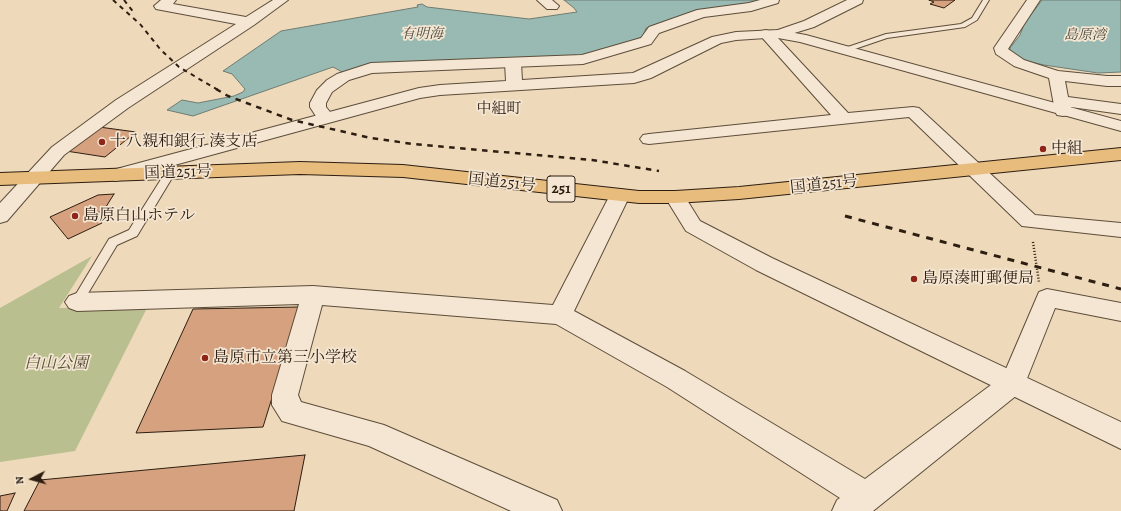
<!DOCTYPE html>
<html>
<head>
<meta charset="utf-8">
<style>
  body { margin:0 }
  #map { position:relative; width:1121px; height:511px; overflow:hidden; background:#eed9ba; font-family:Alegreya,serif }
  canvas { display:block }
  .north { position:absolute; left:12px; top:459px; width:40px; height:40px; -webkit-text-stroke:3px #f4e6d2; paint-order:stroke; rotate:264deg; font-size:11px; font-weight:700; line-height:16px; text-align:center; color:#2d1e11 }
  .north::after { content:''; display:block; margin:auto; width:14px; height:18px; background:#2d1e11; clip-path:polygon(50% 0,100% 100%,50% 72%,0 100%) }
</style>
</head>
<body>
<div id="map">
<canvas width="1121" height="511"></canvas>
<div class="north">N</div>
</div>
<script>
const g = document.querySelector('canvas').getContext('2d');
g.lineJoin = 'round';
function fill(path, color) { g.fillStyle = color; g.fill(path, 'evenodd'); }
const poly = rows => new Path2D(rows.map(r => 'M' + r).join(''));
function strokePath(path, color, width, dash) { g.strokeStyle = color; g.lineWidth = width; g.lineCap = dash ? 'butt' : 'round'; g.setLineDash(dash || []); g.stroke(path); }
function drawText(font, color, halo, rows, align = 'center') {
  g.font = font + ' Alegreya,"Noto Serif JP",serif'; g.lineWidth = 3.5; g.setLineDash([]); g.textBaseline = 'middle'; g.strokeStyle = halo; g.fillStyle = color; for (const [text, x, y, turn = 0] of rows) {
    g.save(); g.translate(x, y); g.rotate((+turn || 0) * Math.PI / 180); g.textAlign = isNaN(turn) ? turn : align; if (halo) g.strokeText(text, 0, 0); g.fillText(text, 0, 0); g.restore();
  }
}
fill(poly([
  [92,256,59,308,148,306,75,451,0,462,0,308]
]), '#b9bf8f');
const water = poly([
  [564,0,760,0,747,4,694,12,646,28,642,39,579,59,344,73,333,67,193,116,167,110,182,100,198,103,234,96,243,92,245,89,232,74,223,71,281,31,418,7,417,5,422,4,427,7,529,19,577,12,574,8,564,0],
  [1042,0,1121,0,1121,72,1098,73,1044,65,1018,59,1010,53,1010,48,1020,35,1024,24,1042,0]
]);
fill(water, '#99bab2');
strokePath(water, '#6e7c72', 1);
const building = poly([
  [929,0,955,0,944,8,930,4,934,2,929,0],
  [99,127,136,132,105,157,66,151,99,127],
  [114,194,104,210,95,214,102,223,68,239,50,217,98,195,114,194],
  [300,307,263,427,136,433,193,309,300,307],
  [305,455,294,511,24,511,40,480,305,455],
  [15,493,7,511,0,511,0,496,15,493]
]);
fill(building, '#d6a17f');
strokePath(building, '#2d1e11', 1);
const service = poly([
  [983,0,989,0,977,20,965,27,887,38,846,52,840,52,839,50,886,34,961,24,972,18,983,0],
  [170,170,175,173,137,236,117,245,81,305,77,306,73,305,71,302,73,299,109,239,129,230,165,173,170,170]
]);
const minor = poly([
  [161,0,176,0,173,4,246,17,273,0,288,0,254,25,128,108,64,155,7,221,0,223,0,203,52,147,116,100,236,24,156,9,154,6,161,0],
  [537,0,552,0,559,6,557,9,547,9,537,0],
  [760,0,779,0,778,3,751,11,704,17,659,33,651,44,583,64,372,73,349,80,332,92,326,103,326,107,334,117,331,121,325,122,319,121,310,107,310,103,317,90,327,80,337,74,371,63,582,55,641,38,649,27,697,10,749,3,760,0],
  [847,0,863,0,862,3,814,27,778,38,848,113,913,107,919,108,1035,215,1121,223,1121,237,1022,226,909,117,649,144,643,143,640,139,643,135,649,134,831,115,759,34,761,31,766,30,772,32,804,21,847,0],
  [1027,0,1040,0,1008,49,1024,60,1058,71,1107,76,1121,76,1121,86,1107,86,1065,81,1068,97,1121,104,1121,114,1071,107,1071,111,1069,115,1063,116,1057,115,1055,111,1049,78,1014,66,996,54,994,48,1027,0],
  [620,189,627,191,630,195,574,311,685,371,865,479,1003,376,1039,292,1047,289,1121,303,1121,321,1055,308,1022,391,873,511,832,511,837,500,840,498,667,387,556,324,322,305,298,395,301,402,384,425,557,500,562,511,511,511,369,446,282,421,272,405,272,395,299,304,77,311,69,308,65,302,69,296,77,293,313,286,553,305,610,195,613,191,620,189]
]);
const tertiary = poly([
  [778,30,806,35,1121,121,1121,131,800,42,778,38,766,38,736,40,721,43,651,78,634,83,440,95,420,98,116,181,109,179,106,175,109,171,419,88,440,85,506,81,505,63,508,60,513,58,518,60,521,63,522,80,633,73,712,37,736,32,778,30],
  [675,191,682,192,700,221,772,258,1121,422,1121,449,756,270,686,231,665,197,668,192,675,191]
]);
const trunk = poly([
  [1121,148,1121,160,739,199,675,203,639,203,403,177,300,174,0,185,0,173,300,162,403,165,639,191,675,191,739,187,1121,148]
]);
strokePath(service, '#5d4d3b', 2);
strokePath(minor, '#5d4d3b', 2);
strokePath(tertiary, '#5d4d3b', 2);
strokePath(trunk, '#2d1e11', 2);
fill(service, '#f4e6d2');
fill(minor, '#f4e6d2');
fill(tertiary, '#f4e6d2');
fill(trunk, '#e7bc7d');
strokePath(poly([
  [113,0,140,24,160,49,179,67,218,90],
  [124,0,135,14]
]), '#2d1e11', 2, [4.5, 4.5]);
strokePath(poly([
  [216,89,228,96,292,120,371,138,413,144,592,160,659,171]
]), '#2d1e11', 2.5, [5.5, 5.5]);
strokePath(poly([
  [845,216,1121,289]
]), '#2d1e11', 3, [7, 7]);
strokePath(poly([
  [1033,242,1039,282]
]), '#2d1e11', 2.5, [1, 2]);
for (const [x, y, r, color] of [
  [102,142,4,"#8f2418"],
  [1043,149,4,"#8f2418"],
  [75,216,4,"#8f2418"],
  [914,279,4,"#8f2418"],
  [205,358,4,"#8f2418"]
]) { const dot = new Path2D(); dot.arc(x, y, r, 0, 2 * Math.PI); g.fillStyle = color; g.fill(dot); strokePath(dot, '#f4e6d2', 1.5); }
drawText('italic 14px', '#4d4d41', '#f4e6d2', [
  ["有明海",422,35],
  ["島原湾",1085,36]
]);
drawText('15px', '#2d1e11', '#f4e6d2', [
  ["中組町",499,109]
]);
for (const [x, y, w] of [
  [561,189,28]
]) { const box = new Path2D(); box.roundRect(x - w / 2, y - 13, w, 26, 3); g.fillStyle = '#f4e6d2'; g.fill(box); strokePath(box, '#2d1e11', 1); }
drawText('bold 15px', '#2d1e11', null, [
  ["251",561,189]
]);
drawText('16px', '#2d1e11', '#f4e6d2', [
  ["十八親和銀行 湊支店",110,142],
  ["中組",1051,149],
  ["島原白山ホテル",83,216],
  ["島原湊町郵便局",922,279],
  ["島原市立第三小学校",213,358]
], 'left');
drawText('16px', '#2d1e11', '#f4e6d2', [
  ["国道251号",178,173,-2],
  ["国道251号",502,183,6],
  ["国道251号",824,185,-6]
]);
drawText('italic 16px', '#574e37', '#f4e6d2', [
  ["白山公園",56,364]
]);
</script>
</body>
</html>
